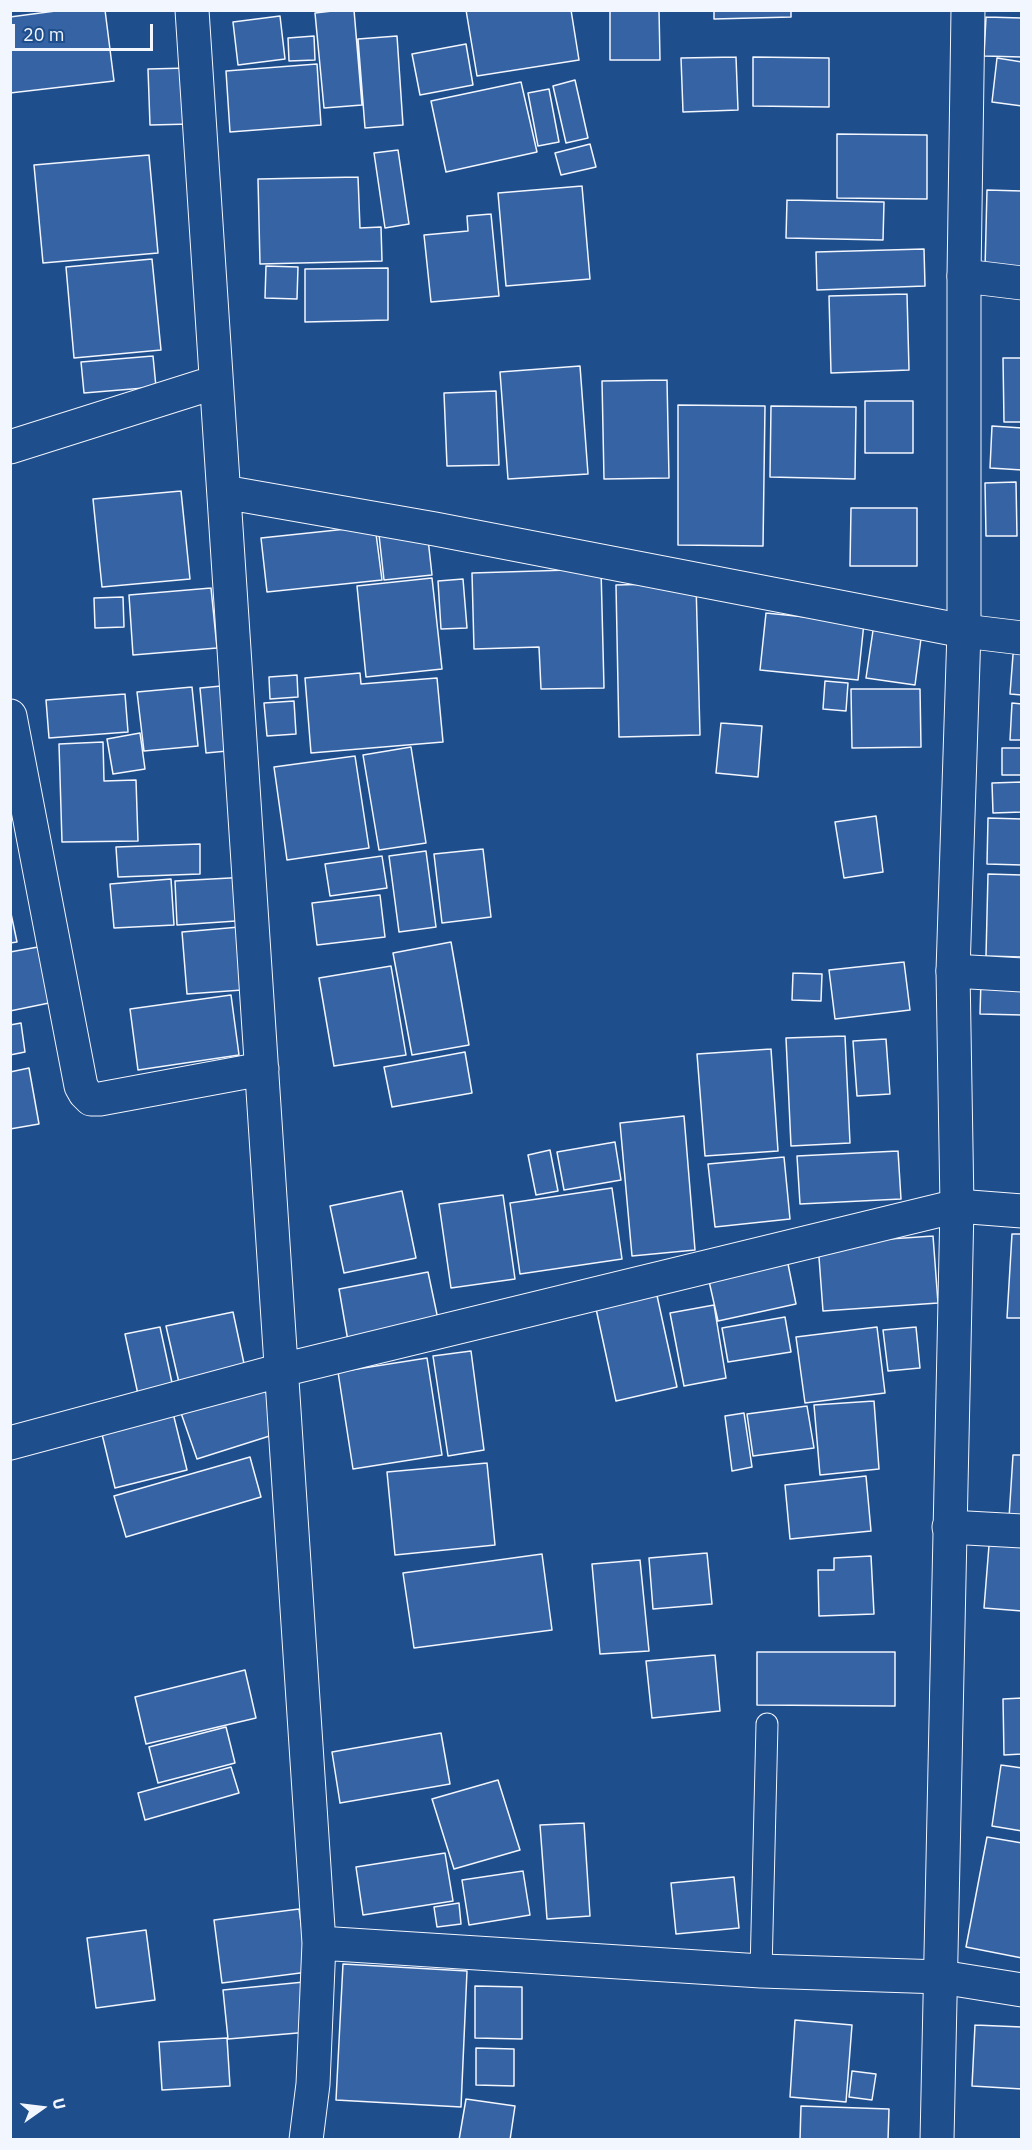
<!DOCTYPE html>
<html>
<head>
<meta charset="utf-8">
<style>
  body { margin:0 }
  #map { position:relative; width:1032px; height:2150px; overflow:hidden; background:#1f4e8c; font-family:"IBM Plex Sans",sans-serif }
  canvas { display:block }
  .frame { position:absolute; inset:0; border:12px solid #f2f6ff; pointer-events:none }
  .north { position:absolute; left:12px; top:2078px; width:60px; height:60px; -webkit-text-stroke:4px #1f4e8c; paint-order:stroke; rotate:76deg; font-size:16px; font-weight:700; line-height:24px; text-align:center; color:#f2f6ff }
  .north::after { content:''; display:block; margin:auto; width:21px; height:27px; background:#f2f6ff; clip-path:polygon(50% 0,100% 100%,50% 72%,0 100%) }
  .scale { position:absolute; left:12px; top:24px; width:141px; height:27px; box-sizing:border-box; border:3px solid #f2f6ff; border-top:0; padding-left:8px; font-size:18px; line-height:21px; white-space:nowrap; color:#f2f6ff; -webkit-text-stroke:4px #1f4e8c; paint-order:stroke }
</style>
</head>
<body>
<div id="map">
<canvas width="1032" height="2150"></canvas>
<div class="frame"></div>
<div class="north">U</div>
<div class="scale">20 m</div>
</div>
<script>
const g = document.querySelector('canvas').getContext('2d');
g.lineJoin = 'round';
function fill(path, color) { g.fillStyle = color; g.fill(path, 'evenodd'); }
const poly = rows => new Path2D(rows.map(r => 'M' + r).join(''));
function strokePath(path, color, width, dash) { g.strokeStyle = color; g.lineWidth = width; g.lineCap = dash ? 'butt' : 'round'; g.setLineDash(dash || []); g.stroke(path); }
const building = poly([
  [63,10,105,10,114,81,10,93,10,17,63,10],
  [341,10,354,10,362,105,324,108,315,13,341,10],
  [466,10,571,10,579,60,477,76,466,10],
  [610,10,659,10,660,60,610,60,610,10],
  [714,10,791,10,791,17,714,19,714,10],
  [280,16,285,59,238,65,233,22,280,16],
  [986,17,1022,18,1022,57,984,56,986,17],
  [314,36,315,60,289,61,288,38,314,36],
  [397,36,403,125,365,128,358,39,397,36],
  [466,44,473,85,420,95,412,54,466,44],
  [736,57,738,110,683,112,681,58,736,57],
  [753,57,829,58,829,107,753,106,753,57],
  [997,58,1022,62,1022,106,992,102,997,58],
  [317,64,321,125,230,132,226,71,317,64],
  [189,68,191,124,150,125,148,69,189,68],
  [575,80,588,138,566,143,553,86,575,80],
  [521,82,537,152,446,172,431,101,521,82],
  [549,89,559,142,538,146,528,93,549,89],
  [837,134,927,135,927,199,837,198,837,134],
  [590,144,596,167,561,175,555,153,590,144],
  [398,150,409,224,385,228,374,153,398,150],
  [149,155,158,253,43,263,34,165,149,155],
  [358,177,360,228,381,227,382,261,260,264,258,179,358,177],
  [582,186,590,279,506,286,498,193,582,186],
  [987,190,1022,191,1022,271,985,269,987,190],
  [787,200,884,202,883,240,786,238,787,200],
  [491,214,499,296,431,302,424,235,468,231,467,216,491,214],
  [924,249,925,286,817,290,816,252,924,249],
  [152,259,161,350,74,358,66,267,152,259],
  [266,266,298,267,297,299,265,298,266,266],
  [388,268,388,320,305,322,305,269,388,268],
  [907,294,909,370,831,373,829,296,907,294],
  [153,356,156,387,84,393,81,362,153,356],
  [1003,358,1022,358,1022,422,1004,422,1003,358],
  [580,366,588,474,508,479,500,372,580,366],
  [667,380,669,478,604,479,602,381,667,380],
  [496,391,499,465,447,466,444,393,496,391],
  [865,401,913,401,913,453,865,453,865,401],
  [678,405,765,406,763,546,678,545,678,405],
  [771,406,856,407,855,479,770,477,771,406],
  [992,426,1022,428,1022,470,990,468,992,426],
  [1016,482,1017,536,986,536,985,483,1016,482],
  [181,491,190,579,102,587,93,499,181,491],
  [851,508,917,508,917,566,850,566,851,508],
  [375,526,382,580,267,592,261,538,375,526],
  [427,530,432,575,384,580,379,535,427,530],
  [601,569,604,688,541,689,539,647,474,649,472,573,601,569],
  [432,578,442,669,366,677,357,586,432,578],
  [463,579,467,628,441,629,438,581,463,579],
  [696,583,700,735,619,737,616,585,696,583],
  [211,588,217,648,133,655,129,595,211,588],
  [123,597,124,627,95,628,94,598,123,597],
  [766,613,864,623,858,680,760,670,766,613],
  [875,617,923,623,915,685,866,678,875,617],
  [1014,642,1022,643,1022,695,1010,694,1014,642],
  [360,673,361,684,437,678,443,742,311,753,305,678,360,673],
  [297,675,298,697,270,699,269,677,297,675],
  [825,681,848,683,846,711,823,709,825,681],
  [232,685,238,750,206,753,200,688,232,685],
  [192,687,198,746,144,751,137,692,192,687],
  [851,689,920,689,921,747,852,748,851,689],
  [125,694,128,732,49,738,46,700,125,694],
  [294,701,296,734,267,736,264,703,294,701],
  [1012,703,1022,704,1022,740,1010,740,1012,703],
  [721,723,762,726,758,777,716,773,721,723],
  [140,733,145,769,113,774,107,739,140,733],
  [103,742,104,781,136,780,138,841,62,842,59,744,103,742],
  [411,747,426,843,379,850,363,755,411,747],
  [1002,748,1022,748,1022,775,1002,775,1002,748],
  [355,756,369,848,287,860,274,767,355,756],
  [1022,782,1022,812,993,813,992,783,1022,782],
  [876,816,883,872,844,878,835,822,876,816],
  [988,818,1022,819,1022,865,987,864,988,818],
  [200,844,200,874,118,877,116,847,200,844],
  [483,849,491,917,442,923,434,854,483,849],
  [426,851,436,927,399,932,389,856,426,851],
  [382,856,387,888,330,896,325,864,382,856],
  [988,874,1022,875,1022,957,986,956,988,874],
  [248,877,251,920,177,925,175,881,248,877],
  [171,879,174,925,114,928,110,884,171,879],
  [380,895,385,937,317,945,312,903,380,895],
  [10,909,17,942,10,943,10,909],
  [251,926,256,989,187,994,182,932,251,926],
  [451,942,469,1045,412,1055,393,953,451,942],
  [38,947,49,1003,10,1011,10,952,38,947],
  [904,962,910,1010,835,1019,829,970,904,962],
  [391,966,406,1055,334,1066,319,978,391,966],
  [793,973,822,974,821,1001,792,1000,793,973],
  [981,980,1022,982,1022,1015,980,1014,981,980],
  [231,995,239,1055,138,1070,130,1009,231,995],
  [21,1023,25,1052,10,1055,10,1025,21,1023],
  [845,1036,850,1143,791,1146,786,1038,845,1036],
  [886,1039,890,1094,857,1096,853,1041,886,1039],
  [771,1049,778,1151,705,1156,697,1054,771,1049],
  [465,1052,472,1093,392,1107,384,1067,465,1052],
  [29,1068,39,1124,10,1129,10,1072,29,1068],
  [684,1116,695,1250,632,1256,620,1123,684,1116],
  [615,1142,621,1180,564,1190,557,1152,615,1142],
  [550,1150,558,1191,536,1195,528,1155,550,1150],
  [898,1151,901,1199,800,1204,797,1156,898,1151],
  [784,1157,790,1219,715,1227,708,1164,784,1157],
  [612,1188,622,1259,520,1274,510,1203,612,1188],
  [402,1191,416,1258,344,1273,330,1206,402,1191],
  [503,1195,515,1279,451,1288,439,1204,503,1195],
  [1012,1234,1022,1234,1022,1318,1007,1318,1012,1234],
  [933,1236,938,1303,823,1311,818,1244,933,1236],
  [788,1264,796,1304,718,1321,709,1281,788,1264],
  [428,1272,439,1324,348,1341,339,1289,428,1272],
  [656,1291,677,1387,616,1401,595,1304,656,1291],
  [714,1305,726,1378,684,1386,670,1313,714,1305],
  [233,1312,246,1373,180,1387,166,1326,233,1312],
  [785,1317,791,1352,728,1362,722,1328,785,1317],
  [160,1327,174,1392,139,1399,125,1334,160,1327],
  [877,1327,885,1393,805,1403,796,1337,877,1327],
  [916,1327,920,1368,888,1371,883,1330,916,1327],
  [471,1351,484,1450,448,1456,433,1356,471,1351],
  [427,1358,442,1455,353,1469,338,1372,427,1358],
  [263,1383,279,1433,197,1459,180,1410,263,1383],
  [874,1401,879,1469,820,1475,814,1405,874,1401],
  [807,1406,814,1448,753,1456,747,1414,807,1406],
  [173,1413,187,1470,115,1488,101,1430,173,1413],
  [744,1413,752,1467,732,1471,725,1416,744,1413],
  [1013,1455,1022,1455,1022,1519,1009,1518,1013,1455],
  [250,1457,261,1497,126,1537,114,1496,250,1457],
  [487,1463,495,1545,395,1555,387,1472,487,1463],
  [866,1476,871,1531,790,1539,785,1485,866,1476],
  [990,1533,1022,1536,1022,1611,984,1608,990,1533],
  [707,1553,712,1604,653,1609,649,1558,707,1553],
  [542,1554,552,1630,414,1648,403,1573,542,1554],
  [871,1556,874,1614,819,1616,818,1570,834,1570,834,1558,871,1556],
  [640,1560,649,1651,600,1654,592,1564,640,1560],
  [757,1652,895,1652,895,1706,757,1705,757,1652],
  [715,1655,720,1711,652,1718,646,1661,715,1655],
  [245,1670,256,1718,146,1744,135,1697,245,1670],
  [1022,1698,1022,1754,1004,1755,1003,1699,1022,1698],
  [226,1727,235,1763,158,1783,149,1747,226,1727],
  [441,1733,450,1784,340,1803,332,1752,441,1733],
  [1001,1765,1022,1768,1022,1831,992,1826,1001,1765],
  [231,1767,239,1793,145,1820,138,1793,231,1767],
  [498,1780,520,1850,454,1869,432,1799,498,1780],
  [584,1823,590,1916,547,1919,540,1825,584,1823],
  [987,1837,1022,1843,1022,1958,966,1947,987,1837],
  [445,1853,453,1901,363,1915,356,1867,445,1853],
  [523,1871,530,1915,469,1925,462,1880,523,1871],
  [734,1877,739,1928,676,1934,671,1883,734,1877],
  [459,1903,461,1924,437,1927,434,1907,459,1903],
  [299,1909,308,1972,222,1983,214,1920,299,1909],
  [146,1930,155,2000,96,2008,87,1938,146,1930],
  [343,1964,467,1971,461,2107,336,2100,343,1964],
  [304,1982,309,2032,228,2039,223,1990,304,1982],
  [475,1986,522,1987,522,2039,475,2038,475,1986],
  [795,2020,852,2025,846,2102,790,2097,795,2020],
  [975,2025,1022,2027,1022,2089,972,2086,975,2025],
  [227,2038,230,2086,162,2090,159,2042,227,2038],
  [476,2048,514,2049,514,2086,476,2085,476,2048],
  [852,2071,876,2074,872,2100,849,2097,852,2071],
  [466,2099,515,2106,510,2140,459,2140,466,2099],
  [801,2106,889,2109,888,2140,800,2140,801,2106]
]);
fill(building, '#3563a3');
strokePath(building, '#f2f6ff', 1.5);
const lane = poly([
  [761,1971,767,1724]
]);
const street = poly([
  [192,10,319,1943,313,2084,306,2140],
  [964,276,1022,283],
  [10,447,216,382],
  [224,492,435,529,964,631,1022,638],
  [10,716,81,1086,85,1093,91,1099,100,1099,262,1069],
  [953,971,1022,975],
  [10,1443,282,1370,957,1206,1022,1211],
  [949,1527,1022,1531],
  [319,1943,761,1971,941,1977,1022,1990]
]);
const secondary = poly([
  [937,2140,957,1206,953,971,964,631,964,276,968,10]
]);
strokePath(lane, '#f2f6ff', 23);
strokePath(street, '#f2f6ff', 35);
strokePath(secondary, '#f2f6ff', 35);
strokePath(lane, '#1f4e8c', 21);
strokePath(street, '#1f4e8c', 33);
strokePath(secondary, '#1f4e8c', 33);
</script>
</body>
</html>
